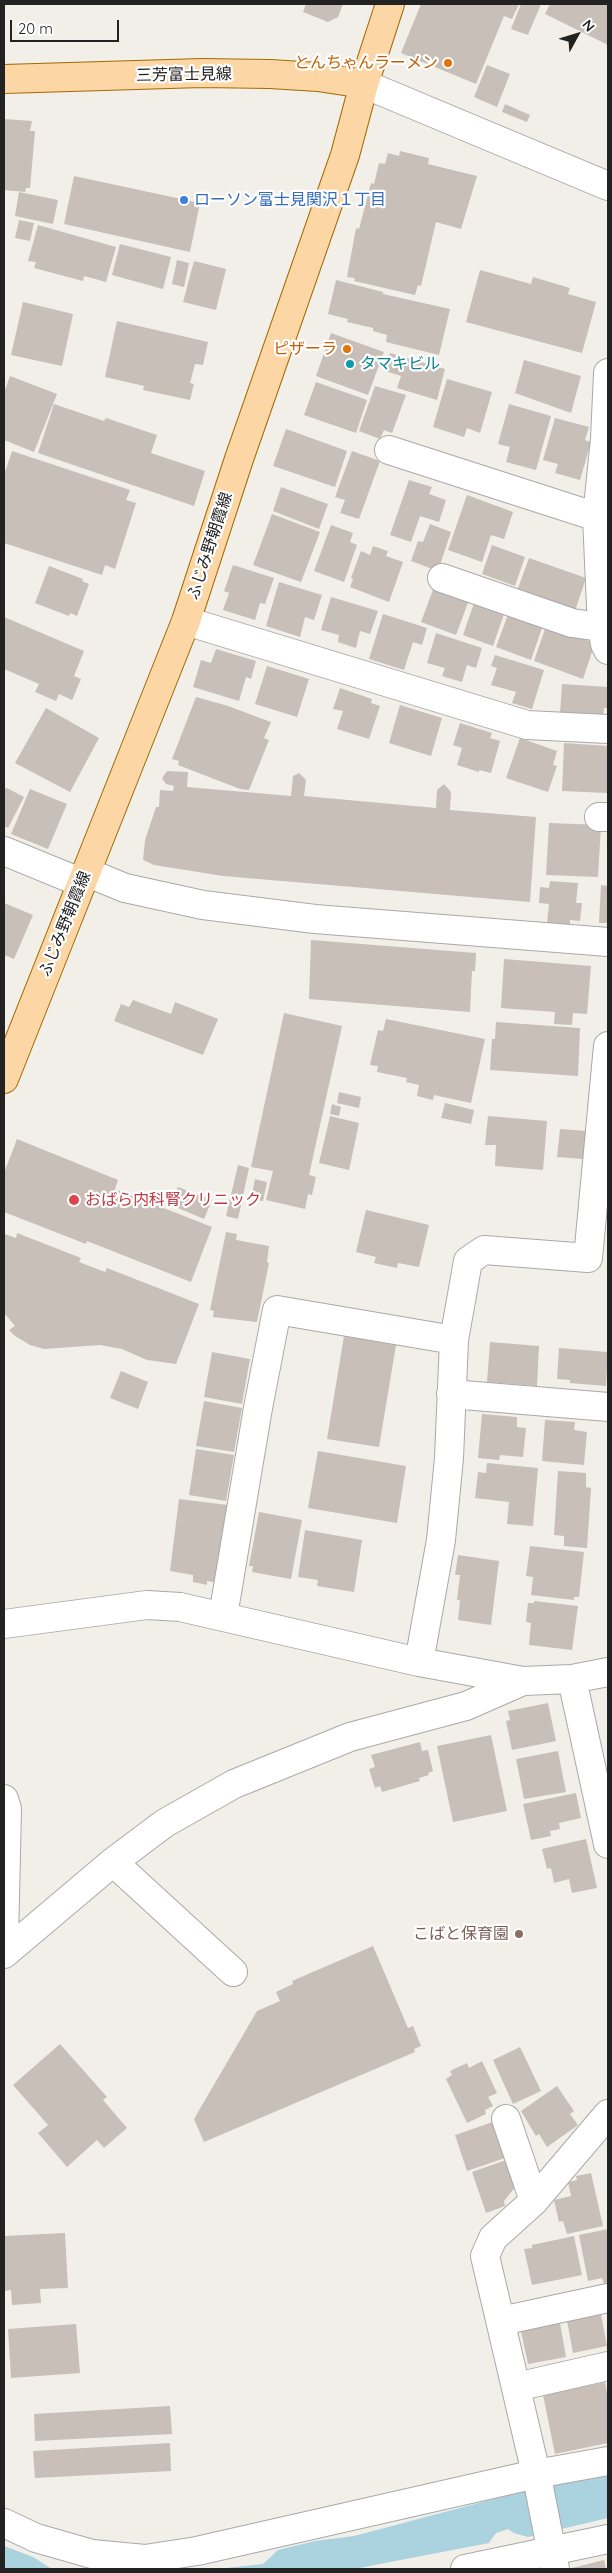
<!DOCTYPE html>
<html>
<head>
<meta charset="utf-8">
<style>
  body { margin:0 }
  #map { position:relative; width:612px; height:2573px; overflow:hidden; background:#f2efe9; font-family:Quicksand,sans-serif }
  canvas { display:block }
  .frame { position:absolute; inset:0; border:5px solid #222; pointer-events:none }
  .north { position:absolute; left:552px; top:10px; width:50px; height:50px; -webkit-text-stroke:4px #fff; paint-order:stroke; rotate:51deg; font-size:14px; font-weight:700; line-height:20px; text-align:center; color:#222 }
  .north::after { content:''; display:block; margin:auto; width:18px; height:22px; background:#222; clip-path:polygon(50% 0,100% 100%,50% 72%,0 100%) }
  .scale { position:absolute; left:10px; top:20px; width:109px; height:22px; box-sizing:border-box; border:2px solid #222; border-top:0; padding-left:6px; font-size:15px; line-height:18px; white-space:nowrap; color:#222; -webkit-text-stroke:4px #fff; paint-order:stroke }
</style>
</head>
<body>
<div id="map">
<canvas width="612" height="2573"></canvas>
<div class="frame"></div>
<div class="north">N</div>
<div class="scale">20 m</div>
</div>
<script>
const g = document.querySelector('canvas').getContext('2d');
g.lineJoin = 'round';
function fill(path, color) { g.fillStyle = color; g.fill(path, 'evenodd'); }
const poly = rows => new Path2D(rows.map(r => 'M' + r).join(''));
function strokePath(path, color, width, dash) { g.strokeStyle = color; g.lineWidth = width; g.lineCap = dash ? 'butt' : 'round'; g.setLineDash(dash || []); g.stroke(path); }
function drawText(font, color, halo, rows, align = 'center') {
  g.font = font + ' Quicksand,"Noto Sans JP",sans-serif'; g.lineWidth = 4.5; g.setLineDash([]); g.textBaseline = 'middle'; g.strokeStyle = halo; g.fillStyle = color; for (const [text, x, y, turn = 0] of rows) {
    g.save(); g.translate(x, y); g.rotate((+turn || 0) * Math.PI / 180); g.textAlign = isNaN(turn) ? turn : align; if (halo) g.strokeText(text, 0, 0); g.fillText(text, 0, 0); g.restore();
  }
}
fill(poly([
  [608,2473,608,2518,528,2537,514,2533,508,2529,496,2533,489,2543,354,2569,217,2569,263,2564,278,2550,315,2541,354,2536,509,2495],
  [4,2546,33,2557,52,2569,4,2569]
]), '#aad3df');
fill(poly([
  [306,4,343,4,338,17,328,22,303,12],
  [421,4,519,4,512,19,504,16,476,84,401,53],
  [521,4,541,4,528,35,511,29],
  [550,4,608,4,608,45,545,14],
  [487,65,510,74,497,107,474,97],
  [505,104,530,115,527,122,502,112],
  [4,119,32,121,30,131,35,131,30,188,26,188,25,192,4,190],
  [400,151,429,158,428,164,477,176,461,229,436,222,421,286,418,285,415,295,354,281,355,278,347,277,356,228,359,229,371,183,374,184,379,163,385,164,388,153,399,156],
  [74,176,200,203,190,252,64,224],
  [19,192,58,200,53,224,15,216],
  [19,220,34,223,30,241,15,238],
  [38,225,116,247,106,282,84,276,83,281,34,268,36,262,28,261],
  [120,244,171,257,163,289,112,275],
  [177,260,189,263,184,287,172,284],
  [194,261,226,269,216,310,183,302],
  [480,270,531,284,533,277,570,288,568,294,596,302,582,353,466,322],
  [336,280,383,292,383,294,450,309,439,355,386,342,387,335,373,331,373,328,347,322,348,319,328,314],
  [23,302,73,314,62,366,11,355],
  [117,321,208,342,203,365,195,364,190,383,194,384,190,400,143,390,144,386,105,377],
  [331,333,384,352,368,395,316,376],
  [390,353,445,369,437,400,397,388,401,376,385,371],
  [524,360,581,376,571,413,515,393],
  [10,376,57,394,34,452,4,440,4,393],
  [447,379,492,392,480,433,467,428,464,437,433,427],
  [316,382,367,400,356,433,304,415],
  [375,386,406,395,392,433,384,430,380,439,359,431],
  [54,404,104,421,106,418,157,435,151,453,205,471,194,506,38,453],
  [509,404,551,416,536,470,506,462,510,447,498,444],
  [555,418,589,427,585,440,591,442,580,480,555,473,558,464,543,460],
  [286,429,347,451,335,487,273,466],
  [12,451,130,490,126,500,136,503,115,569,105,565,102,575,4,543,4,475],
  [352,451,380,461,359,519,340,513,345,500,335,497],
  [409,480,432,487,429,494,446,500,439,522,420,516,411,542,390,535],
  [281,487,328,504,319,529,273,511],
  [467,495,513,512,504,539,491,535,482,562,448,550],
  [272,514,320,532,301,582,253,565],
  [430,524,451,532,438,571,411,561,418,541,423,542],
  [331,525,353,533,350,542,357,545,344,582,314,571],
  [492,545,525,557,515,586,482,574],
  [373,546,388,551,386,556,403,562,389,602,350,587,353,579,351,578,361,551,370,555],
  [529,558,586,578,575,611,517,591],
  [233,565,274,578,265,604,260,603,255,620,223,610,229,593,224,591],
  [49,566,83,579,82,581,89,584,77,616,70,613,69,616,35,603],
  [279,582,322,595,314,620,305,617,300,637,266,626],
  [434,587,469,600,456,635,421,622],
  [331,597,378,611,370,634,360,631,356,648,338,642,339,635,321,630],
  [474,603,504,614,493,646,463,635],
  [509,612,543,625,531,660,496,647],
  [383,614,427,628,422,645,413,642,404,670,369,659],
  [4,617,84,651,74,676,81,679,72,700,59,694,56,701,35,692,39,684,4,669],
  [546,626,595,643,583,679,534,661],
  [436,633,482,648,476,668,467,665,462,682,442,676,445,668,427,663],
  [216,649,256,661,251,679,246,677,239,701,193,687,201,660,211,663],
  [495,655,544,670,532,709,512,703,516,692,491,685,497,668,491,666],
  [267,666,309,679,297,717,255,704],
  [562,684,608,687,608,708,604,708,603,716,560,713],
  [340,688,372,699,371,703,380,706,369,739,337,729,343,711,333,709],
  [196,697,228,706,271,722,264,738,269,740,249,790,240,789,178,765,179,761,172,759],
  [400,705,442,718,431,756,389,743],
  [46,708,99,738,70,792,15,763],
  [460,723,492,733,490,738,500,741,491,773,479,770,479,772,457,765,462,748,453,745],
  [520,738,557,751,553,765,557,766,548,792,506,778],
  [564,743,608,746,608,793,562,791],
  [167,771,188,772,187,787,291,796,293,776,299,773,306,780,304,796,436,808,437,790,444,784,451,792,450,810,536,817,530,902,223,876,154,865,143,860,145,840,156,807,159,807,160,790,173,791,174,786,166,784,162,778],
  [7,788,24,797,8,828,4,826,4,789],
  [30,789,67,804,48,849,11,834],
  [549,823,601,825,598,877,546,875],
  [550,881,578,883,576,903,582,903,580,921,570,920,570,925,547,923,549,904,539,903,540,887,549,888],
  [601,885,608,886,608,923,599,923],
  [4,903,33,915,14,959,4,955],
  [311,940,476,953,475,971,472,971,470,1012,309,999],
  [504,959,591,966,587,1014,573,1013,572,1025,554,1024,555,1012,501,1008],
  [133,1000,171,1014,175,1002,218,1019,203,1055,114,1021,121,1004,129,1007],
  [284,1013,342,1026,309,1175,316,1177,312,1195,308,1194,305,1209,266,1200,273,1171,251,1167],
  [386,1019,485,1039,471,1103,434,1095,433,1100,417,1096,419,1085,406,1082,407,1078,377,1072,378,1066,370,1065,378,1030,383,1031],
  [496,1022,580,1028,578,1076,490,1070,492,1039,495,1039],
  [339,1092,361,1097,359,1108,337,1103],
  [445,1103,474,1110,471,1124,441,1118],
  [332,1104,341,1107,339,1116,330,1114],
  [330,1116,359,1123,349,1170,319,1163],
  [488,1116,547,1121,543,1170,495,1166,496,1145,485,1145],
  [560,1129,586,1131,583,1159,557,1157],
  [17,1139,118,1180,115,1189,212,1227,191,1282,87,1241,86,1244,4,1212,4,1173],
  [238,1165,249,1168,238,1219,226,1216],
  [255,1179,267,1182,263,1201,251,1199],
  [178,1187,212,1200,204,1219,171,1205],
  [366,1210,429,1225,419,1267,398,1263,397,1268,374,1263,376,1257,356,1252],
  [226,1232,237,1234,236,1240,269,1246,267,1262,269,1263,257,1322,213,1317,214,1311,210,1310],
  [17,1233,81,1258,79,1262,105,1272,107,1268,199,1304,176,1364,147,1360,122,1349,100,1345,44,1349,30,1345,15,1336,9,1330,15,1326,4,1313,4,1237,5,1234,16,1238],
  [344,1336,396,1345,379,1447,327,1439],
  [490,1342,539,1346,537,1386,487,1382],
  [559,1348,608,1352,606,1386,570,1383,570,1380,557,1379],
  [212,1352,250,1359,242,1404,204,1397],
  [121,1371,148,1382,138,1409,110,1398],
  [204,1401,242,1408,234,1452,196,1446],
  [482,1414,517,1417,517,1427,526,1428,523,1457,500,1455,499,1460,478,1458],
  [545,1420,575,1422,574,1430,587,1432,584,1465,542,1461],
  [196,1449,234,1455,226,1501,189,1495],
  [318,1451,406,1466,397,1523,308,1508],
  [487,1463,538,1468,533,1526,507,1524,509,1502,475,1498,478,1472,486,1473],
  [558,1471,586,1473,586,1487,591,1488,587,1548,564,1546,564,1536,554,1535],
  [179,1499,228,1505,218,1583,207,1581,207,1585,193,1582,193,1575,170,1571],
  [259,1512,302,1520,291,1579,252,1572,253,1566,249,1566],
  [305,1530,362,1540,354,1592,317,1586,318,1580,298,1577],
  [530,1546,584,1552,579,1597,574,1597,574,1600,531,1595,533,1577,526,1576],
  [458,1555,499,1561,491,1625,458,1620,460,1600,457,1600,460,1575,455,1575],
  [534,1601,578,1606,572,1650,529,1645,531,1623,526,1622,528,1603,534,1603],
  [548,1703,556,1741,512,1750,506,1721,510,1720,508,1711],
  [491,1735,507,1811,453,1822,437,1746],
  [420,1742,422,1751,428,1750,433,1771,428,1773,429,1775,419,1778,420,1781,382,1792,380,1786,375,1788,369,1769,375,1767,371,1755],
  [558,1751,566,1792,524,1799,516,1759],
  [576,1793,581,1818,559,1823,560,1829,550,1831,551,1836,531,1840,523,1804],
  [586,1839,597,1888,572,1893,569,1879,554,1883,551,1868,547,1869,542,1849],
  [373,1946,408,2028,413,2026,421,2046,414,2049,415,2052,204,2142,194,2119,257,2011,280,2001,276,1992,293,1984,292,1981],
  [60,2044,107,2097,103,2100,127,2128,104,2148,97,2140,67,2167,38,2133,48,2125,13,2085],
  [520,2047,541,2091,513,2104,493,2060],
  [482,2061,497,2093,488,2097,493,2106,485,2110,486,2114,467,2123,446,2079,452,2075,450,2071,467,2063,469,2068],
  [557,2086,574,2111,570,2114,578,2125,547,2147,539,2134,536,2136,521,2111],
  [493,2122,505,2158,467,2171,455,2135],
  [509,2159,517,2185,504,2201,505,2206,486,2213,472,2172],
  [591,2173,603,2226,567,2234,563,2221,559,2222,554,2200,571,2196,568,2182,577,2180,576,2176],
  [608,2229,608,2283,604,2284,602,2278,588,2281,579,2235],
  [65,2233,68,2288,40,2289,41,2303,12,2305,11,2290,4,2291,4,2236],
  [574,2236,582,2275,532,2285,524,2249,532,2248,532,2245],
  [601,2314,607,2346,573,2353,567,2321],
  [560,2323,566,2357,528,2364,521,2331],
  [76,2324,80,2373,11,2378,8,2329],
  [605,2382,608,2398,608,2443,555,2454,543,2395],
  [170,2406,172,2434,35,2441,34,2414],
  [170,2443,171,2471,35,2478,33,2451],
  [604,2560,606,2569,572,2569,572,2568]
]), '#c7bfb8');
const minor = poly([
  [364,84,608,186],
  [608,373,605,439,597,517,602,628,605,644,608,650],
  [389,450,597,517],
  [442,578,572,623,608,628],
  [186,621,527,725,608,729],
  [599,817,608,817],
  [4,851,82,883],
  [86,872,125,888,203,905,315,919,608,942],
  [451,1394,608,1407],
  [223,1616,258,1408,277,1310,454,1340],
  [4,1624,147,1605,180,1607,419,1662,523,1681,572,1679,608,1672],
  [419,1662,441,1540,449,1458,454,1340,468,1261,484,1250,588,1258,608,1046],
  [572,1679,608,1844],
  [4,1799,7,1809,4,1941],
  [113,1862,233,1972],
  [4,1954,113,1862,165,1823,234,1784,350,1737,466,1706,523,1681],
  [506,2119,534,2201],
  [501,2321,608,2298],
  [516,2387,608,2366],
  [4,2523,36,2538,92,2554,145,2559,197,2551,536,2474,608,2461],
  [465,2569,608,2539],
  [555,2569,538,2482,485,2256,493,2238,534,2201,608,2114]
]);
const major = poly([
  [4,79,202,73,270,74,318,77,364,84],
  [4,1079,186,621,239,459,345,155,364,84,390,4]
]);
strokePath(minor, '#a9a9a9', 30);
strokePath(major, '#a06b00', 30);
strokePath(minor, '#fff', 28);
strokePath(major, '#fcd6a4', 28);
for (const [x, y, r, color] of [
  [448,63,5,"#e8710a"],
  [184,200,5,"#3f7fe0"],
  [347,349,5,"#e8710a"],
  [350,364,5,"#0f9aa8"],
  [74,1200,6,"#e0444e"],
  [519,1934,5,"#8d6e63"]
]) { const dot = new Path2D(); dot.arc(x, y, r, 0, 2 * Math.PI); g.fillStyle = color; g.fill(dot); strokePath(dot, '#fff', 2); }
drawText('16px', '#c56008', '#fff', [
  ["とんちゃんラーメン",438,63],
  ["ピザーラ",337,349]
], 'right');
drawText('16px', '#222', '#fff', [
  ["三芳富士見線",184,75,-1],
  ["ふじみ野朝霞線",210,546,-72],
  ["ふじみ野朝霞線",65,924,-68]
]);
drawText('16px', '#366cbe', '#fff', [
  ["ローソン富士見関沢１丁目",194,200]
], 'left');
drawText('16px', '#0d838f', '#fff', [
  ["タマキビル",360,364]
], 'left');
drawText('16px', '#be3a42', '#fff', [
  ["おばら内科腎クリニック",85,1200]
], 'left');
drawText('16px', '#785e54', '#fff', [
  ["こばと保育園",509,1934]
], 'right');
</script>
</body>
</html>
